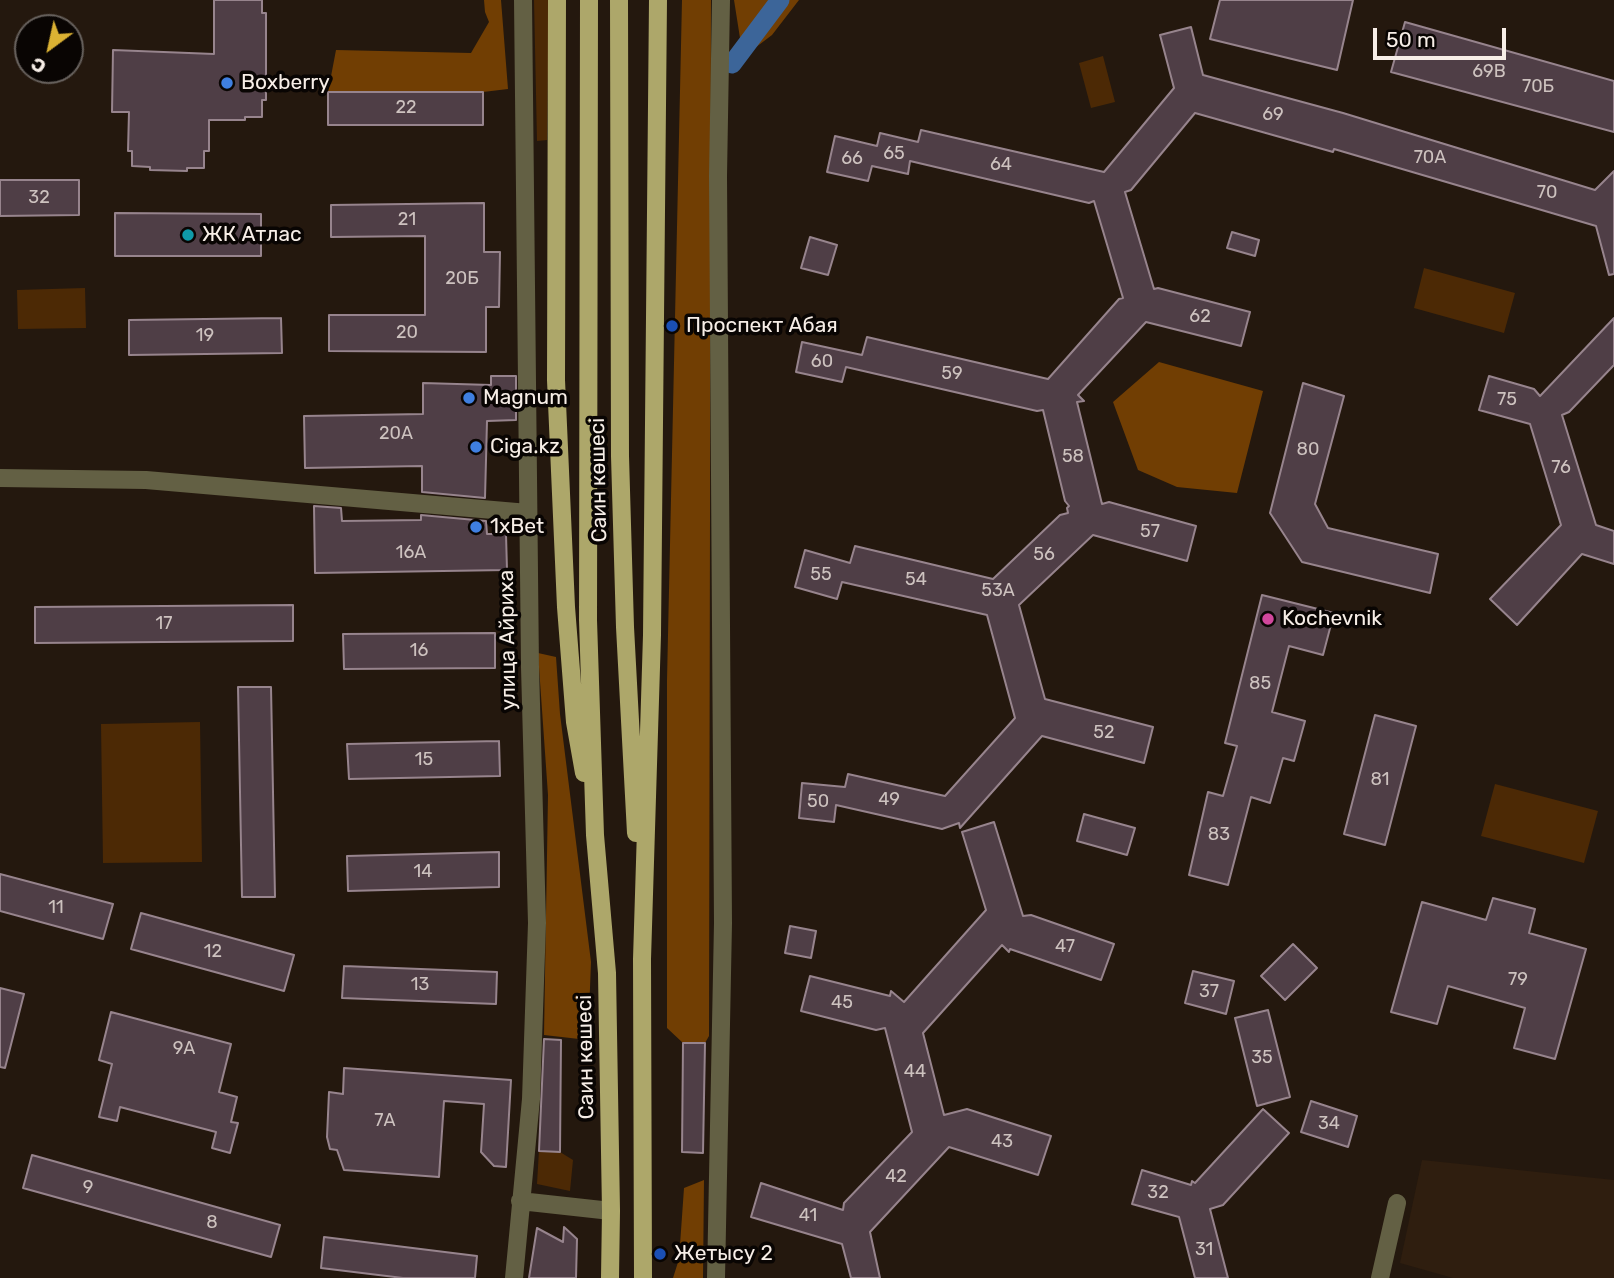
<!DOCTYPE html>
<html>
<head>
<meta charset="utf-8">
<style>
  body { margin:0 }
  #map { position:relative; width:1614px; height:1278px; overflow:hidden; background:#24180e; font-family:Rubik,sans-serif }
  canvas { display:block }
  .north { position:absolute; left:14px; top:14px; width:70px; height:70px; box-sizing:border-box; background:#090503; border:2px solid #68625e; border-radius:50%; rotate:213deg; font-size:19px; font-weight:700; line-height:28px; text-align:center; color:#f7eee7 }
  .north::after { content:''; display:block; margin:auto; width:24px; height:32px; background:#dbb233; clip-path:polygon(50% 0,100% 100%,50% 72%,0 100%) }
  .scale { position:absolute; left:1373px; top:28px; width:133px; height:32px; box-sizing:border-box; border:4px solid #f7eee7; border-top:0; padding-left:9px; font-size:21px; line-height:24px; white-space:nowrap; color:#f7eee7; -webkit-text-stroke:5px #090503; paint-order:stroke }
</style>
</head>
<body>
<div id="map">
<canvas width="1614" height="1278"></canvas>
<div class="north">С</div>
<div class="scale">50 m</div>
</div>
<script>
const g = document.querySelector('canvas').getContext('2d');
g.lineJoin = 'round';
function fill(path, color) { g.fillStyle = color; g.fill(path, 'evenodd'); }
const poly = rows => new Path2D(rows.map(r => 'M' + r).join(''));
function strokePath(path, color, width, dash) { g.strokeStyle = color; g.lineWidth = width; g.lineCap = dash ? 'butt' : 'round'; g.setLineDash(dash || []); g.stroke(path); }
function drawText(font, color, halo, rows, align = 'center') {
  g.font = font + ' Rubik,sans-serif'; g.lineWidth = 7; g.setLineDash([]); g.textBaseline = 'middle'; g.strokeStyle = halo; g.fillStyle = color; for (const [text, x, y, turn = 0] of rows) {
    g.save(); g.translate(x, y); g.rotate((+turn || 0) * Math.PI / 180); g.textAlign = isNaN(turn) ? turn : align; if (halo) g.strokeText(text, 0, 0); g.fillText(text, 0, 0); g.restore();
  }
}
fill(poly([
  [1422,1160,1614,1180,1614,1278,1453,1278,1400,1263]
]), '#2f1e0f');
fill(poly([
  [534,0,549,0,547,140,537,141],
  [1103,56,1115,102,1091,108,1079,63],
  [1424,268,1515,293,1504,333,1414,308],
  [85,288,86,328,18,329,17,290],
  [200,722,202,862,103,863,101,724],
  [1495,784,1598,811,1584,863,1481,836],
  [539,1150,560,1152,573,1160,570,1191,537,1184]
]), '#4c2905');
fill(poly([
  [484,0,501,0,508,89,483,92,328,92,336,50,471,53,489,22,485,12],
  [682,0,711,0,709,1036,705,1043,683,1043,667,1028,667,680],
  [734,0,799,0,772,35,743,57],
  [1159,362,1263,391,1237,493,1177,487,1138,470,1113,402],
  [538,653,556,657,560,714,591,962,588,1040,544,1035,548,795],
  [704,1180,703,1278,673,1278,679,1259,684,1188]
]), '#713e03');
strokePath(poly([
  [732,64,780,0]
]), '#3c6599', 19);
const building = poly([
  [214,0,262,0,262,13,266,13,266,100,262,100,262,117,245,117,245,120,209,120,209,151,204,151,204,168,187,168,187,171,150,170,150,167,132,166,132,151,128,151,129,112,112,112,113,50,214,54,214,0],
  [1220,0,1353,0,1337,70,1210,39,1220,0],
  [1405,22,1614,81,1614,132,1391,72,1405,22],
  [1191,27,1203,75,1343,113,1595,190,1614,171,1614,274,1609,275,1596,226,1334,149,1333,152,1195,113,1131,190,1125,192,1154,289,1158,288,1250,312,1241,346,1146,322,1078,395,1084,401,1077,402,1102,504,1109,502,1196,526,1187,561,1093,535,1019,605,1045,699,1153,727,1144,763,1042,736,960,828,959,823,942,829,836,805,834,822,799,818,802,783,845,787,848,774,945,796,1015,718,987,615,842,582,837,599,795,587,805,550,850,563,855,546,993,579,1060,515,1068,513,1067,508,1069,506,1065,501,1043,410,1037,411,846,367,842,382,796,372,802,342,862,355,867,337,1048,379,1119,299,1123,298,1094,201,1089,203,910,161,908,174,872,166,868,181,827,172,835,136,877,146,880,133,918,142,921,130,1104,172,1174,88,1160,35,1191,27],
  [328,92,483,92,483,125,328,125,328,92],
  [0,180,79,180,79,215,0,216,0,180],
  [484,203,484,252,500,252,499,307,486,307,486,352,329,351,329,315,425,315,425,236,331,237,331,205,484,203],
  [115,213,261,214,261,256,115,256,115,213],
  [1232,232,1259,240,1255,256,1227,248,1232,232],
  [810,237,837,245,828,275,801,268,810,237],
  [281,318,282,353,129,355,129,320,281,318],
  [1614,318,1614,365,1569,412,1562,415,1596,525,1614,531,1614,564,1582,554,1517,625,1490,599,1561,525,1530,424,1479,410,1489,376,1534,389,1540,396,1614,318],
  [491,376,516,376,516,420,487,421,485,498,422,492,422,466,305,468,304,416,423,414,423,383,491,385,491,376],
  [1303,383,1344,396,1315,504,1328,528,1438,554,1430,593,1302,562,1270,513,1303,383],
  [314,506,341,508,342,521,421,520,421,515,486,521,487,534,506,534,507,570,315,573,314,506],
  [1262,595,1334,613,1323,655,1289,646,1272,712,1305,721,1294,761,1283,758,1270,803,1251,797,1228,885,1189,875,1208,792,1223,796,1237,746,1225,743,1262,595],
  [293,605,293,641,35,643,35,607,293,605],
  [495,633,495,668,344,669,343,634,495,633],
  [238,687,271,687,275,897,242,897,238,687],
  [1375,715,1416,726,1385,845,1344,834,1375,715],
  [499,741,500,776,349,779,347,744,499,741],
  [1084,814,1135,828,1127,855,1077,841,1084,814],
  [994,822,1023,916,1031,915,1114,944,1101,980,1010,949,1009,952,1002,945,923,1033,944,1115,967,1109,1051,1136,1038,1175,949,1147,870,1232,880,1278,851,1278,842,1244,751,1217,761,1183,843,1210,844,1203,912,1132,885,1028,876,1030,801,1011,810,976,890,996,891,991,904,1002,986,910,962,832,994,822],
  [499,852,499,887,348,891,347,856,499,852],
  [0,874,113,904,103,939,0,911,0,874],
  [1493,898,1535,909,1529,933,1586,949,1555,1059,1514,1048,1525,1008,1448,986,1437,1024,1391,1012,1422,902,1486,920,1493,898],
  [141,913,294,955,284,991,131,949,141,913],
  [790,926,816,931,811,958,785,953,790,926],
  [1293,944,1317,968,1285,1000,1261,976,1293,944],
  [344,966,497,972,496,1004,342,998,344,966],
  [1193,971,1234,981,1226,1014,1185,1003,1193,971],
  [0,988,24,994,5,1068,0,1067,0,988],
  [1268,1010,1290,1097,1257,1106,1235,1018,1268,1010],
  [111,1012,231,1044,219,1092,237,1097,231,1122,238,1123,230,1153,212,1148,216,1132,120,1107,117,1121,99,1117,112,1064,99,1060,111,1012],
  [544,1039,561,1040,560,1152,539,1151,544,1039],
  [683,1043,705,1043,703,1153,682,1152,683,1043],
  [344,1068,511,1080,506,1167,494,1166,481,1152,484,1104,444,1101,439,1177,344,1170,337,1150,330,1149,327,1137,329,1092,343,1094,344,1068],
  [1311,1101,1357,1116,1348,1147,1301,1132,1311,1101],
  [1263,1109,1289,1133,1223,1205,1210,1209,1228,1278,1195,1278,1179,1217,1132,1204,1142,1170,1191,1185,1192,1181,1195,1183,1263,1109],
  [32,1155,280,1225,271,1257,23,1188,32,1155],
  [564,1227,577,1239,576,1278,529,1278,537,1228,563,1242,564,1227],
  [324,1237,477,1256,475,1278,403,1278,321,1268,324,1237]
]);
fill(building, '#4f3e46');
strokePath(building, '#97848d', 2);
strokePath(poly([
  [0,478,146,480,528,513],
  [520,1201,611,1211],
  [514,1278,531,1099,537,923,530,667,523,0],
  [716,1278,723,923,718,176,721,0],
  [1380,1278,1397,1203]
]), '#636044', 18);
strokePath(poly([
  [557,0,556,380,566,607,575,722,584,773],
  [589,0,588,620,595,835,607,973,611,1211,610,1278],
  [619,0,620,456,625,627,636,833],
  [643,1278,642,959,652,635,658,0]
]), '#ada76a', 18);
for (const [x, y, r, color] of [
  [227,83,7,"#3f7fe0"],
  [188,235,7,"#0f9aa8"],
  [672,326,7,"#1a4fb4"],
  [469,398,7,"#3f7fe0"],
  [476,447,7,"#3f7fe0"],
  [476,527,7,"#3f7fe0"],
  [1268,619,7,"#d1479c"],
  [660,1254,7,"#1a4fb4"]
]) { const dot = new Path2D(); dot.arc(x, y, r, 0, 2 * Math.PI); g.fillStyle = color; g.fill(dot); strokePath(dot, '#090503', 2.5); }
drawText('18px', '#cdc2bf', null, [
  ["69В",1489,72],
  ["70Б",1538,87],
  ["22",406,108],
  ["69",1273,115],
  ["65",894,154],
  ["70А",1430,158],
  ["66",852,159],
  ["64",1001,165],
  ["70",1547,193],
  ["32",39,198],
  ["21",407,220],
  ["20Б",462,279],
  ["62",1200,317],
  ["20",407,333],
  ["19",205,336],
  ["60",822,362],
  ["59",952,374],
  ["75",1507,400],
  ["20А",396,434],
  ["80",1308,450],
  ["58",1073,457],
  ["76",1561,468],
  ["57",1150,532],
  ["16А",411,553],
  ["56",1044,555],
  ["55",821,575],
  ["54",916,580],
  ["53А",998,591],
  ["17",164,624],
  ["16",419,651],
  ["85",1260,684],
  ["52",1104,733],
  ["15",424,760],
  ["81",1380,780],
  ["49",889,800],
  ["50",818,802],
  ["83",1219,835],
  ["14",423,872],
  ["11",56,908],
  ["47",1065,947],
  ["12",213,952],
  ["79",1518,980],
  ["13",420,985],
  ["37",1209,992],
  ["45",842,1003],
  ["9А",184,1049],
  ["35",1262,1058],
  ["44",915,1072],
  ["7А",385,1121],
  ["34",1329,1124],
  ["43",1002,1142],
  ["42",896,1177],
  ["9",88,1188],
  ["32",1158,1193],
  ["41",808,1216],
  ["8",212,1223],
  ["31",1204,1250]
]);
drawText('21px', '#f7eee7', '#090503', [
  ["Boxberry",241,83],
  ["ЖК Атлас",202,235],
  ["Проспект Абая",686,326],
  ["Magnum",483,398],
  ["Ciga.kz",490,447],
  ["1xBet",490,527],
  ["Kochevnik",1282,619],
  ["Жетысу 2",674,1254]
], 'left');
drawText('21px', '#f7eee7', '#090503', [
  ["Саин көшесі",599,480,-91],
  ["улица Айриха",508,640,-91],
  ["Саин көшесі",586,1057,-91]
]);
</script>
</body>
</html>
